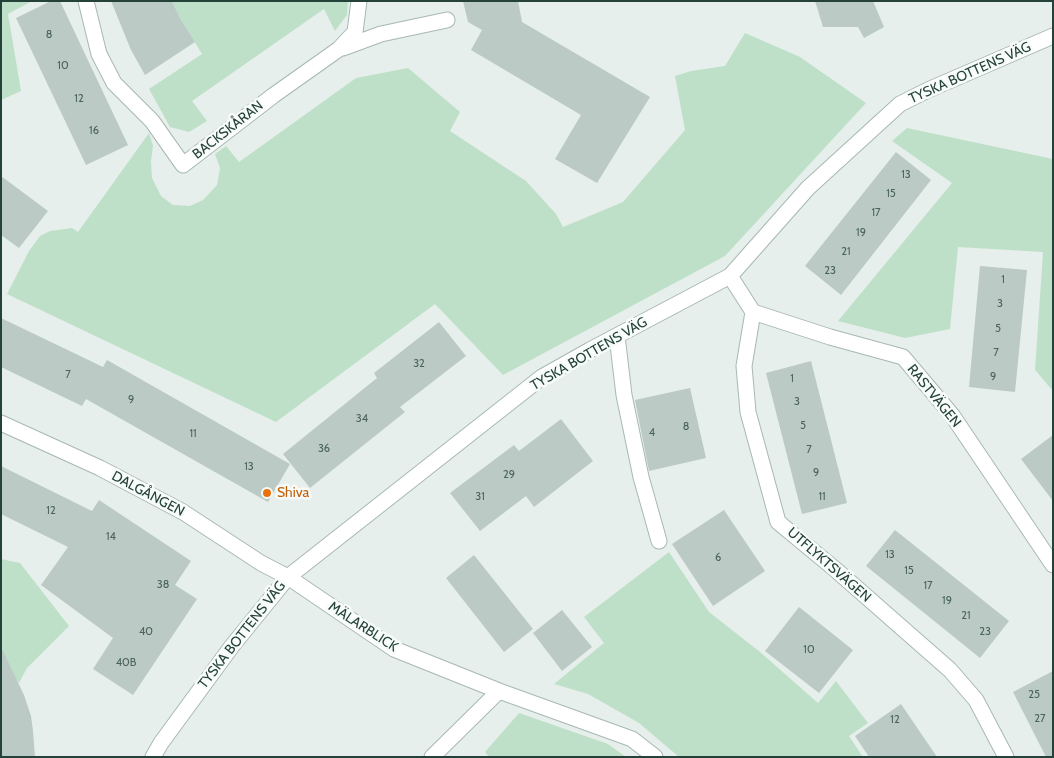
<!DOCTYPE html>
<html>
<head>
<meta charset="utf-8">
<style>
  body { margin:0 }
  #map { position:relative; width:1054px; height:758px; overflow:hidden; background:#e6efeb; font-family:Cabin,sans-serif }
  canvas { display:block }
  .frame { position:absolute; inset:0; border:2px solid #24423a; pointer-events:none }
</style>
</head>
<body>
<div id="map">
<canvas width="1054" height="758"></canvas>
<div class="frame"></div>
</div>
<script>
const g = document.querySelector('canvas').getContext('2d');
g.lineJoin = 'round';
function fill(path, color) { g.fillStyle = color; g.fill(path, 'evenodd'); }
const poly = rows => new Path2D(rows.map(r => 'M' + r).join(''));
function strokePath(path, color, width, dash) { g.strokeStyle = color; g.lineWidth = width; g.lineCap = dash ? 'butt' : 'round'; g.setLineDash(dash || []); g.stroke(path); }
function drawText(font, color, halo, rows, align = 'center') {
  g.font = font + ' Cabin,sans-serif'; g.lineWidth = 5; g.setLineDash([]); g.textBaseline = 'middle'; g.strokeStyle = halo; g.fillStyle = color; for (const [text, x, y, turn = 0] of rows) {
    g.save(); g.translate(x, y); g.rotate((+turn || 0) * Math.PI / 180); g.textAlign = isNaN(turn) ? turn : align; if (halo) g.strokeText(text, 0, 0); g.fillText(text, 0, 0); g.restore();
  }
}
fill(poly([
  [1,1,32,1,8,14,21,91,1,100],
  [172,1,348,1,347,15,335,31,324,9,192,101,207,121,189,132,170,127,149,89,202,54,181,20],
  [745,33,800,57,866,103,725,256,503,375,435,304,276,422,7,294,29,251,40,236,50,231,72,228,78,232,149,133,153,146,151,161,152,178,161,196,173,205,190,206,203,200,217,185,220,168,215,154,226,146,239,162,356,78,408,68,460,112,450,131,526,181,556,214,563,227,623,202,685,130,675,76,691,71,725,66],
  [907,128,1053,159,1053,391,1035,370,1043,252,958,247,950,329,905,338,838,321,952,183,892,141],
  [669,552,709,612,760,652,818,703,836,681,868,723,849,736,863,757,679,757,639,723,588,694,554,684,604,643,584,617],
  [1,559,20,563,69,626,27,668,19,683,1,662],
  [519,713,608,744,626,757,489,757,485,752]
]), '#bfe0c8');
fill(poly([
  [51,1,60,1,128,145,86,165,16,18],
  [111,1,172,1,181,20,195,42,145,75,131,50],
  [463,1,518,1,522,22,650,97,597,183,555,159,581,115,471,50,482,30,468,22],
  [815,1,873,1,884,27,864,38,858,27,823,27],
  [896,152,931,180,841,295,805,266],
  [1,176,48,211,19,248,1,235],
  [980,266,1027,270,1015,392,969,387],
  [1,318,103,367,107,360,290,464,268,502,86,399,82,406,1,367],
  [439,322,466,356,400,407,405,412,310,488,283,454,377,378,374,373],
  [811,361,847,503,802,514,766,373],
  [690,388,706,458,649,471,635,400],
  [561,419,593,461,534,507,526,496,480,531,450,493,514,445,519,451],
  [1053,435,1053,501,1021,459],
  [1,466,92,511,99,500,191,561,175,585,197,599,133,695,93,669,113,638,41,585,68,547,1,514],
  [724,510,765,571,713,606,672,544],
  [895,530,1009,621,980,658,866,566],
  [474,555,533,629,504,652,446,578],
  [799,607,853,650,819,693,765,651],
  [562,610,592,647,562,671,533,633],
  [1,647,24,695,31,716,33,731,35,757,1,757],
  [1053,671,1053,757,1046,757,1013,692],
  [901,704,937,757,869,757,855,736]
]), '#bbcac4');
const minor = poly([
  [86,1,99,54,114,83,152,121,183,165,274,95,339,49,355,32,359,1],
  [343,48,381,34,447,20],
  [730,276,753,312,744,366,748,412,778,522,836,570,950,670,976,700,1006,757],
  [753,312,830,337,903,357,952,415,1053,565],
  [617,336,624,395,641,477,659,541],
  [1,423,100,468,183,512,261,563,288,577,394,649,499,691,632,739,655,757],
  [153,757,161,743,232,646,288,577,542,377,590,350,730,276,808,188,900,104,928,90,1053,36],
  [432,757,499,691]
]);
strokePath(minor, '#a8b8b2', 17);
strokePath(minor, '#fff', 15);
for (const [x, y, r, color] of [
  [267,493,5,"#e8710a"]
]) { const dot = new Path2D(); dot.arc(x, y, r, 0, 2 * Math.PI); g.fillStyle = color; g.fill(dot); strokePath(dot, '#f7fbf9', 2); }
drawText('11px', '#4a645c', null, [
  ["8",49,35],
  ["10",63,66],
  ["12",79,99],
  ["16",94,131],
  ["13",906,175],
  ["15",891,194],
  ["17",876,213],
  ["19",861,233],
  ["21",846,252],
  ["23",830,271],
  ["1",1003,280],
  ["3",1000,304],
  ["5",998,329],
  ["7",996,353],
  ["32",419,364],
  ["7",68,375],
  ["9",993,377],
  ["1",792,379],
  ["9",131,400],
  ["3",797,402],
  ["34",362,419],
  ["5",803,426],
  ["8",686,427],
  ["4",652,433],
  ["11",193,434],
  ["36",324,449],
  ["7",809,450],
  ["13",249,467],
  ["9",816,473],
  ["29",509,475],
  ["31",480,497],
  ["11",822,497],
  ["12",51,511],
  ["14",111,537],
  ["13",890,555],
  ["6",718,558],
  ["15",909,571],
  ["38",163,585],
  ["17",928,586],
  ["19",947,601],
  ["21",966,616],
  ["40",146,632],
  ["23",985,632],
  ["10",809,650],
  ["40B",126,663],
  ["25",1034,695],
  ["27",1040,719],
  ["12",895,720]
]);
drawText('14px', '#24423a', '#f7fbf9', [
  ["TYSKA BOTTENS VÄG",970,73,-24],
  ["BACKSKÅRAN",228,130,-38],
  ["TYSKA BOTTENS VÄG",589,354,-30],
  ["RASTVÄGEN",934,396,51],
  ["DALGÅNGEN",148,494,28],
  ["UTFLYKTSVÄGEN",829,565,41],
  ["MÄLARBLICK",363,627,33],
  ["TYSKA BOTTENS VÄG",242,635,-52]
]);
drawText('14px', '#c56008', '#f7fbf9', [
  ["Shiva",277,493]
], 'left');
</script>
</body>
</html>
